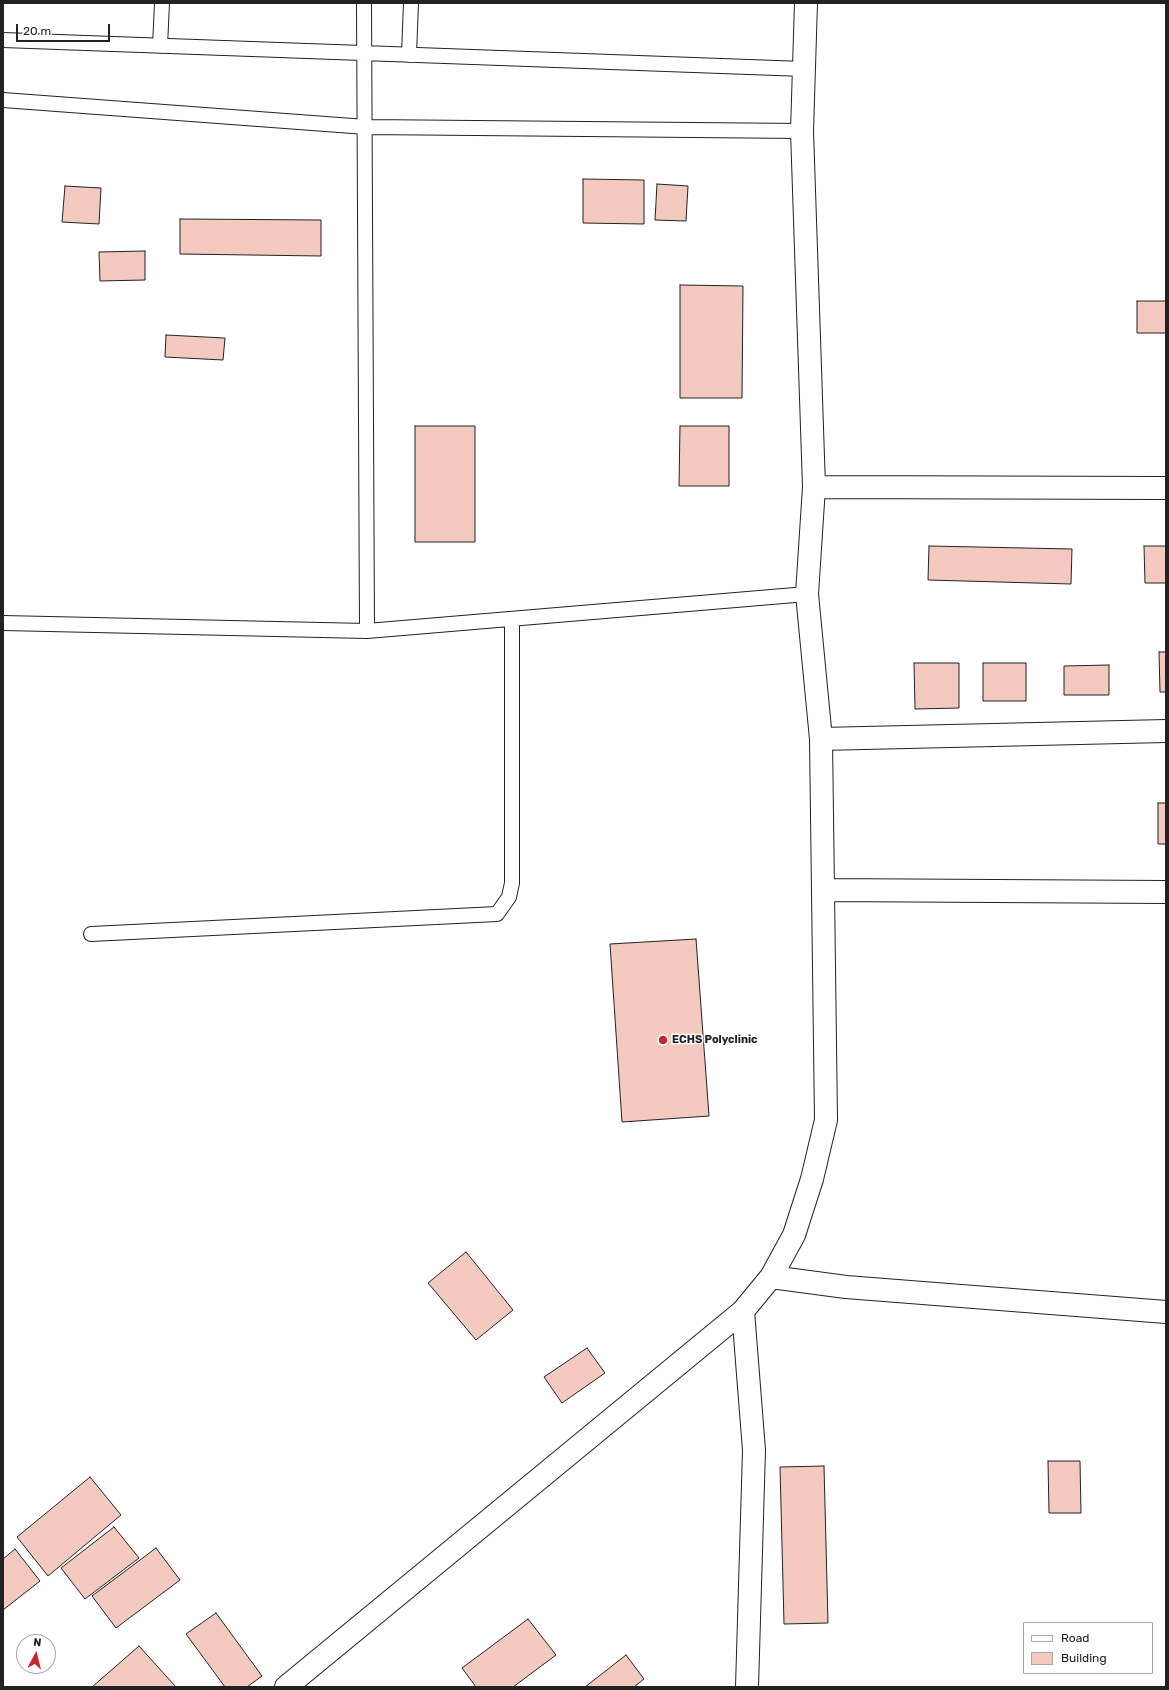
<!DOCTYPE html>
<html>
<head>
<meta charset="utf-8">
<style>
  body { margin:0 }
  #map { position:relative; width:1169px; height:1690px; overflow:hidden; background:#fff; font-family:Rubik,sans-serif }
  canvas { display:block }
  .frame { position:absolute; inset:0; border:4px solid #222; pointer-events:none }
  .legend { position:absolute; left:1023px; top:1622px; width:130px; height:52px; box-sizing:border-box; background:#fff; border:1px solid #a7a7a7; margin:0; padding:5px 7px; list-style:none; font-size:12px; color:#222 }
  .legend li { display:flex; align-items:center; gap:8px; height:20px }
  .legend b { width:20px; border:1px solid #a7a7a7 }
  .north { position:absolute; left:16px; top:1634px; width:40px; height:40px; box-sizing:border-box; background:#fff; border:1px solid #a7a7a7; border-radius:50%; rotate:7deg; font-size:11px; font-weight:700; line-height:16px; text-align:center; color:#222 }
  .north::after { content:''; display:block; margin:auto; width:14px; height:18px; background:#c62828; clip-path:polygon(50% 0,100% 100%,50% 72%,0 100%) }
  .scale { position:absolute; left:16px; top:24px; width:94px; height:18px; box-sizing:border-box; border:2px solid #222; border-top:0; padding-left:5px; font-size:12px; line-height:14px; white-space:nowrap; color:#222; -webkit-text-stroke:3px #fff; paint-order:stroke }
</style>
</head>
<body>
<div id="map">
<canvas width="1169" height="1690"></canvas>
<div class="frame"></div>
<ul class="legend">
<li><b style="height:5px;background:#fff"></b>Road</li>
<li><b style="height:11px;background:#f3c9c0"></b>Building</li>
</ul>
<div class="north">N</div>
<div class="scale">20 m</div>
</div>
<script>
const g = document.querySelector('canvas').getContext('2d');
g.lineJoin = 'round';
function fill(path, color) { g.fillStyle = color; g.fill(path, 'evenodd'); }
const poly = rows => new Path2D(rows.map(r => 'M' + r).join(''));
function strokePath(path, color, width, dash) { g.strokeStyle = color; g.lineWidth = width; g.lineCap = dash ? 'butt' : 'round'; g.setLineDash(dash || []); g.stroke(path); }
function drawText(font, color, halo, rows, align = 'center') {
  g.font = font + ' Rubik,sans-serif'; g.lineWidth = 3; g.setLineDash([]); g.textBaseline = 'middle'; g.strokeStyle = halo; g.fillStyle = color; for (const [text, x, y, turn = 0] of rows) {
    g.save(); g.translate(x, y); g.rotate((+turn || 0) * Math.PI / 180); g.textAlign = isNaN(turn) ? turn : align; if (halo) g.strokeText(text, 0, 0); g.fillText(text, 0, 0); g.restore();
  }
}
const building = poly([
  [583,179,644,180,644,224,583,223,583,179],
  [657,184,688,186,686,221,655,220,657,184],
  [65,186,101,188,99,224,62,222,65,186],
  [180,219,321,220,321,256,180,254,180,219],
  [145,251,145,280,100,281,99,252,145,251],
  [680,285,743,286,742,398,680,398,680,285],
  [1137,301,1166,301,1166,333,1137,333,1137,301],
  [166,335,225,338,223,360,165,357,166,335],
  [415,426,475,426,475,542,415,542,415,426],
  [680,426,729,426,729,486,679,486,680,426],
  [929,546,1072,549,1071,584,928,580,929,546],
  [1144,546,1166,546,1166,583,1145,583,1144,546],
  [1159,652,1166,652,1166,692,1160,692,1159,652],
  [914,663,959,663,959,708,915,709,914,663],
  [983,663,1026,663,1026,701,983,701,983,663],
  [1109,665,1109,695,1064,695,1064,666,1109,665],
  [1158,803,1166,803,1166,844,1158,844,1158,803],
  [696,939,709,1116,622,1122,610,944,696,939],
  [466,1252,513,1310,476,1340,428,1283,466,1252],
  [587,1348,605,1373,562,1403,544,1377,587,1348],
  [1048,1461,1080,1461,1081,1513,1049,1513,1048,1461],
  [824,1466,828,1623,784,1624,780,1467,824,1466],
  [90,1477,121,1515,48,1576,17,1537,90,1477],
  [114,1527,139,1558,85,1599,61,1568,114,1527],
  [156,1548,180,1580,116,1628,92,1596,156,1548],
  [15,1549,40,1581,3,1610,3,1559,15,1549],
  [216,1613,262,1676,247,1687,225,1687,186,1634,216,1613],
  [528,1619,556,1655,513,1687,476,1687,462,1668,528,1619],
  [139,1646,176,1687,92,1687,139,1646],
  [626,1655,644,1679,634,1687,585,1687,626,1655]
]);
fill(building, '#f3c9c0');
strokePath(building, '#222', 1);
const lane = poly([
  [364,3,367,631],
  [3,40,804,69],
  [160,46,162,3],
  [409,55,411,3],
  [3,100,366,127,802,131],
  [3,623,367,631,807,594],
  [91,934,497,914,509,897,512,883,512,619]
]);
const street = poly([
  [814,487,1166,488],
  [821,739,1166,731],
  [823,890,1166,892],
  [771,1277,846,1287,1166,1312],
  [743,1311,754,1450,747,1687],
  [286,1687,743,1311,771,1277,794,1235,812,1179,826,1120,821,739,807,594,814,487,802,131,806,3]
]);
strokePath(lane, '#222', 16);
strokePath(street, '#222', 24);
strokePath(lane, '#fff', 14);
strokePath(street, '#fff', 22);
for (const [x, y, r, color] of [
  [663,1040,5,"#c62828"]
]) { const dot = new Path2D(); dot.arc(x, y, r, 0, 2 * Math.PI); g.fillStyle = color; g.fill(dot); strokePath(dot, '#fff', 1.5); }
drawText('bold 11px', '#222', '#fff', [
  ["ECHS Polyclinic",672,1040]
], 'left');
</script>
</body>
</html>
